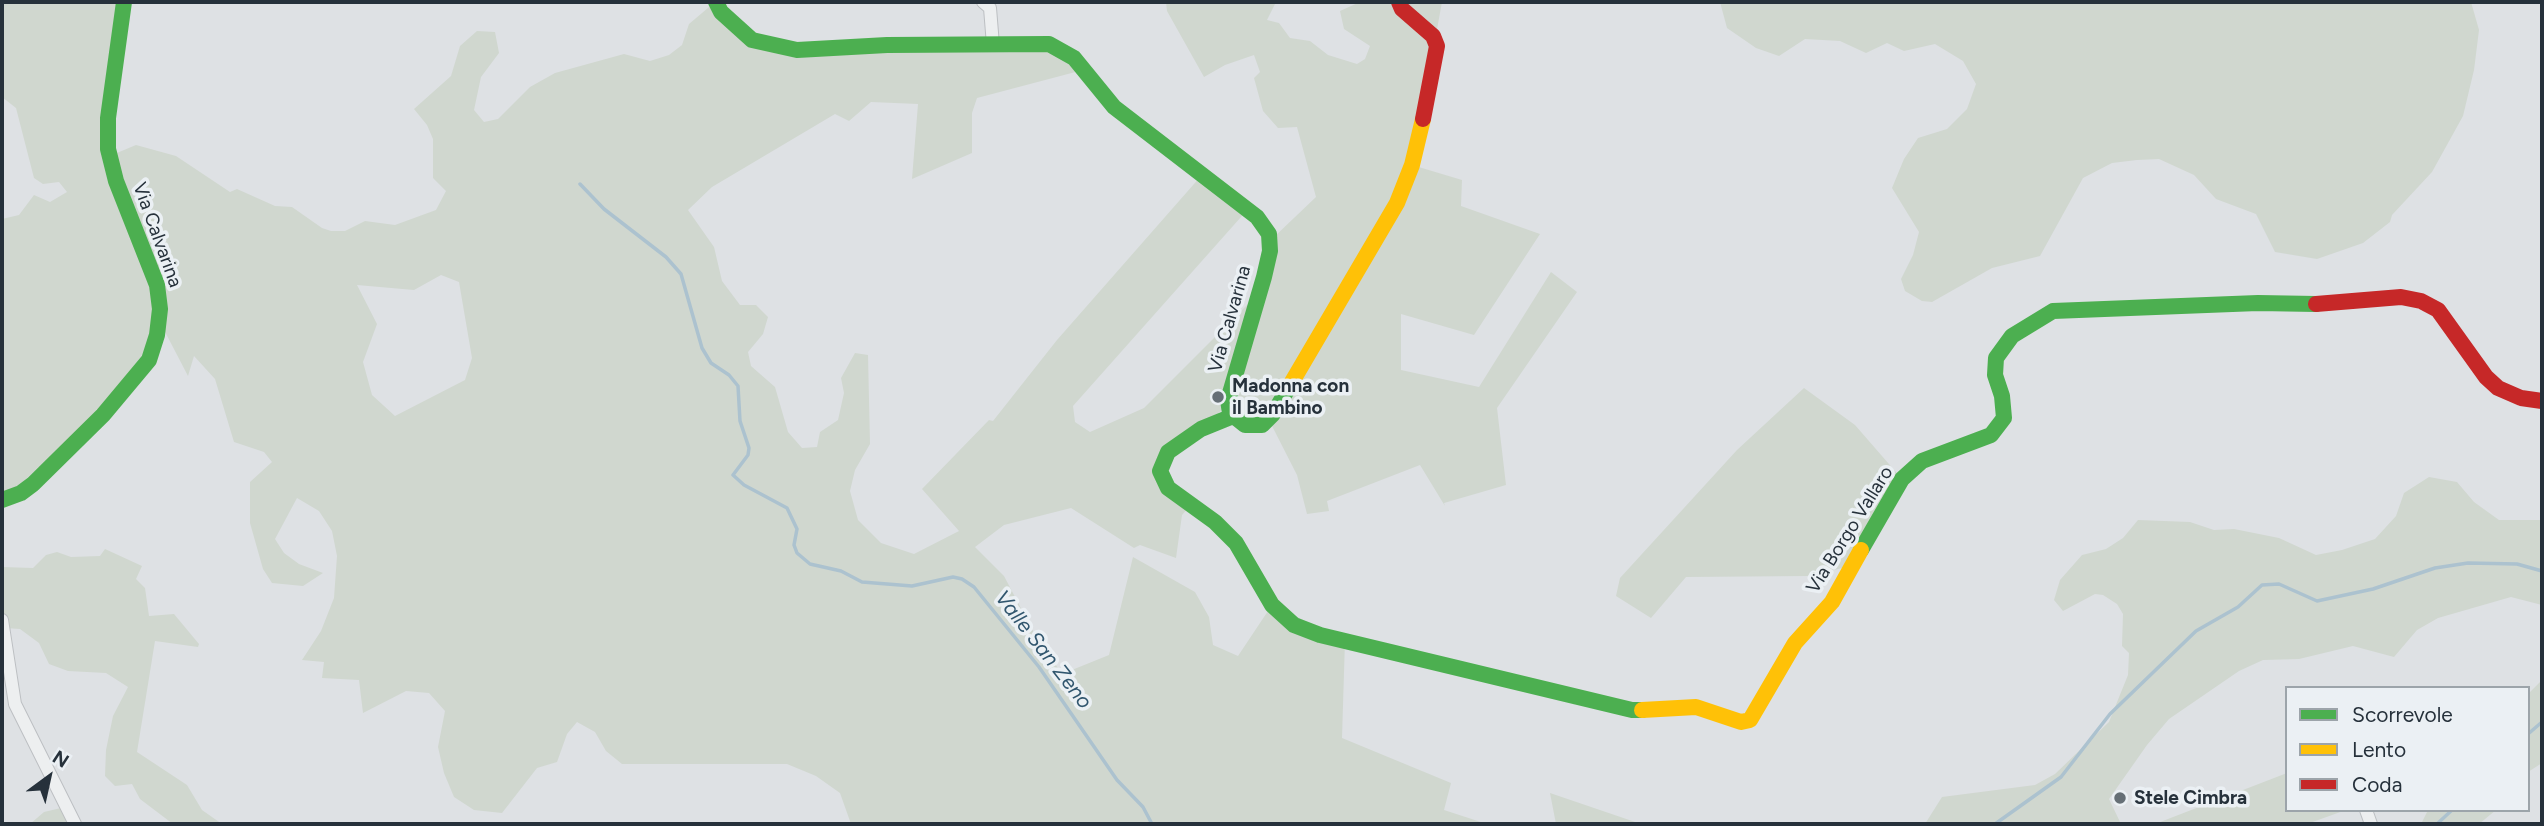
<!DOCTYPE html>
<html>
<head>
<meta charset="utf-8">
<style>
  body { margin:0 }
  #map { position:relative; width:2544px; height:826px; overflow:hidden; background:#dee1e4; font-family:Figtree,sans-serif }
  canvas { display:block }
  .frame { position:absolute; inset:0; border:4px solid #26313b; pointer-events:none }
  .legend { position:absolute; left:2285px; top:686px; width:245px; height:126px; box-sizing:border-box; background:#ebf0f4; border:2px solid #9ca4aa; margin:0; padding:9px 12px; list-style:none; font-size:21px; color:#26313b }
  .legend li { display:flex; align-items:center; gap:14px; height:35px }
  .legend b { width:35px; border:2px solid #9ca4aa }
  .north { position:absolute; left:14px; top:742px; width:70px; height:70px; -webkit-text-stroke:5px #ebf0f4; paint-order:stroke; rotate:33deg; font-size:19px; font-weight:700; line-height:28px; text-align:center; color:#26313b }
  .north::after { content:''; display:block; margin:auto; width:24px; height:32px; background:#26313b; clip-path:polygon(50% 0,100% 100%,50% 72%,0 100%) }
</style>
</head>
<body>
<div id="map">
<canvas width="2544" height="826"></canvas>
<div class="frame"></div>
<ul class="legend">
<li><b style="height:9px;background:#4caf50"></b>Scorrevole</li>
<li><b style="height:9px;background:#ffc107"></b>Lento</li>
<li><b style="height:9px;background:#c62828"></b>Coda</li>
</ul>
<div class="north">N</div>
</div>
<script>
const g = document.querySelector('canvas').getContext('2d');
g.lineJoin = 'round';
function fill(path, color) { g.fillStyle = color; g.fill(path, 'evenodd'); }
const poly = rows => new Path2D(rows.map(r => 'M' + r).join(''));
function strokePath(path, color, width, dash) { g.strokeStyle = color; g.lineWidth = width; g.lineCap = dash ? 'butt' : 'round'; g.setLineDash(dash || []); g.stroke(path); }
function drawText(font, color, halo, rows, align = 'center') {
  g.font = font + ' Figtree,sans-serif'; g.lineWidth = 7; g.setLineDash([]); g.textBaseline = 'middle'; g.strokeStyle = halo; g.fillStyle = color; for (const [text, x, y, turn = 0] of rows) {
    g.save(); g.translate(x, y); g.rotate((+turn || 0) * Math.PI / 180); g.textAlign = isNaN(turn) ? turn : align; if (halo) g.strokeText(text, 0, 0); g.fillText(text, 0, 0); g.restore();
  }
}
fill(poly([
  [2,2,123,2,112,155,136,145,176,156,230,192,237,189,275,206,292,207,322,228,331,231,345,231,365,221,395,225,436,210,446,191,433,178,433,139,427,125,414,109,451,76,460,46,477,31,495,32,499,53,481,77,474,110,484,122,498,119,530,87,555,73,624,54,650,61,669,55,682,45,689,24,715,2,751,39,780,45,1050,45,1083,70,977,98,972,113,972,153,912,179,918,104,871,102,849,121,835,114,712,187,688,210,714,247,722,281,740,305,756,305,768,317,763,334,748,352,751,366,775,387,788,432,802,448,817,447,820,432,838,420,844,393,841,378,855,353,868,355,870,444,855,470,850,491,858,520,881,543,914,554,959,531,922,489,989,420,993,421,1057,340,1201,176,1249,208,1073,406,1075,422,1090,432,1144,408,1266,286,1273,238,1316,197,1297,127,1278,128,1263,111,1254,78,1260,72,1254,55,1225,65,1204,77,1167,11,1166,2,1276,2,1267,20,1279,23,1290,38,1310,41,1328,55,1357,64,1365,59,1370,46,1344,29,1340,11,1360,2,1442,2,1412,165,1462,180,1461,206,1540,234,1474,335,1401,314,1401,370,1479,387,1551,272,1577,292,1497,408,1506,485,1444,503,1445,506,1420,465,1327,501,1329,511,1307,514,1297,475,1270,422,1239,415,1234,398,1160,470,1190,506,1182,515,1176,558,1140,545,1134,548,1071,508,1004,525,975,547,1004,576,1035,635,1062,674,1109,655,1133,557,1195,592,1209,617,1213,645,1238,656,1272,605,1345,640,1342,738,1451,783,1444,810,1487,824,851,824,840,793,816,776,787,764,622,764,606,751,595,732,577,722,567,734,557,762,537,768,502,813,474,810,454,797,444,773,438,747,445,711,429,693,406,691,363,713,359,680,322,678,324,662,302,660,321,631,334,598,337,556,332,531,319,511,297,498,275,539,284,553,299,564,323,573,303,586,272,583,263,569,250,523,250,482,272,462,264,452,234,442,215,379,194,356,188,376,162,326,143,372,2,501,2,219,19,215,34,195,50,202,67,192,59,182,43,184,34,178,16,108,2,97],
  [441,275,459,282,472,358,465,380,395,416,372,395,363,362,377,324,357,285,414,290],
  [1720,2,2471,2,2479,30,2474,70,2463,116,2432,172,2392,215,2390,222,2363,243,2317,259,2275,252,2256,214,2216,199,2194,175,2159,159,2137,160,2112,163,2083,178,2040,256,1992,268,1932,302,1922,301,1905,291,1901,279,1913,255,1919,232,1892,188,1904,159,1918,138,1947,129,1967,109,1976,84,1963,61,1935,44,1904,51,1887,43,1866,53,1840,41,1805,39,1779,56,1756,48,1727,28],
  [1804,388,1855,425,1902,479,1855,565,1808,576,1686,577,1651,618,1616,596,1620,578,1737,450],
  [2429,477,2457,482,2474,502,2499,520,2542,520,2542,605,2511,597,2438,618,2417,630,2394,657,2353,646,2299,659,2263,660,2239,671,2169,719,2147,745,2109,799,2121,824,1925,824,1942,797,2035,785,2055,774,2109,722,2128,675,2129,653,2122,646,2123,614,2117,604,2103,595,2095,594,2063,611,2054,600,2060,580,2082,555,2106,549,2123,538,2138,520,2190,522,2214,530,2234,529,2279,538,2316,555,2342,550,2375,539,2396,516,2404,493],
  [105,549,142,566,136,579,145,588,149,616,174,614,199,644,198,647,155,641,137,752,187,785,202,810,222,824,173,824,140,799,132,784,115,786,105,776,106,750,113,716,128,687,106,673,68,671,49,664,39,643,20,629,5,628,2,616,2,567,33,568,46,555,57,552,71,557,100,556],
  [2542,680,2542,763,2528,772,2528,694],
  [2287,773,2287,810,2346,810,2307,824,2155,824],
  [1550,793,1641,824,1556,824],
  [61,808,78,824,30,824,44,812],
  [2428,810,2496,810,2479,824,2421,824]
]), '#d0d7cf');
strokePath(poly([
  [580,184,604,209,666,257,681,274,702,348,711,363,729,375,738,386,740,421,749,448,748,455,733,475,744,485,787,508,797,529,794,545,797,553,810,564,841,571,862,582,912,586,953,577,962,579,974,587,1039,667,1117,780,1143,807,1152,824],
  [2528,734,2542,722],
  [1995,824,2061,777,2110,714,2196,631,2238,607,2262,585,2279,584,2317,601,2373,589,2435,568,2468,563,2517,564,2542,571],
  [2437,824,2452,810]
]), '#acc2cf', 3.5);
const street = poly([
  [983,2,990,8,993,45],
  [2,620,15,704,75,824],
  [2366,810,2371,824]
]);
strokePath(street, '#bcbfc2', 14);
strokePath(street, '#edeff0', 12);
strokePath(poly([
  [716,2,721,12,752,40,797,50,887,45,1049,44,1074,58,1114,107,1257,217,1269,234,1270,251,1264,277,1228,400,1230,413,1245,425,1262,425,1273,414,1289,387],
  [1233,416,1201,429,1168,452,1160,471,1168,488,1215,522,1236,543,1272,605,1294,625,1320,635,1632,710,1642,710],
  [2,500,21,493,33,484,103,415,149,360,157,335,160,309,157,285,116,181,108,149,108,118,124,2],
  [1861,550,1902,479,1922,461,1991,435,2004,418,2002,396,1995,375,1996,358,2012,336,2053,311,2258,303,2316,304]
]), '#4caf50', 16);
strokePath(poly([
  [1289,387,1397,203,1412,165,1423,119],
  [1642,710,1696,707,1741,722,1750,720,1795,643,1832,602,1861,550]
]), '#ffc107', 16);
strokePath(poly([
  [1399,2,1402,9,1433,36,1437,46,1423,119],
  [2316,304,2401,297,2421,301,2438,310,2486,377,2498,388,2521,398,2542,401]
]), '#c62828', 16);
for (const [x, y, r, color] of [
  [1218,397,7,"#666f76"],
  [2120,798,7,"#666f76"]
]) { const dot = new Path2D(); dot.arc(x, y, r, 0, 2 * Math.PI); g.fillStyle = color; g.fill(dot); strokePath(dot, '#ebf0f4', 2.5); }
drawText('19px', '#26313b', '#ebf0f4', [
  ["Via Calvarina",157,235,70],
  ["Via Calvarina",1230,319,-74],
  ["Via Borgo Vallaro",1850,530,-58]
]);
drawText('bold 19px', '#26313b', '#ebf0f4', [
  ["Madonna con",1232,386],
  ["il Bambino",1232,408],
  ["Stele Cimbra",2134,798]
], 'left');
drawText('italic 21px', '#31566e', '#ebf0f4', [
  ["Valle San Zeno",1043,650,52]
]);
</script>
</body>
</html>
